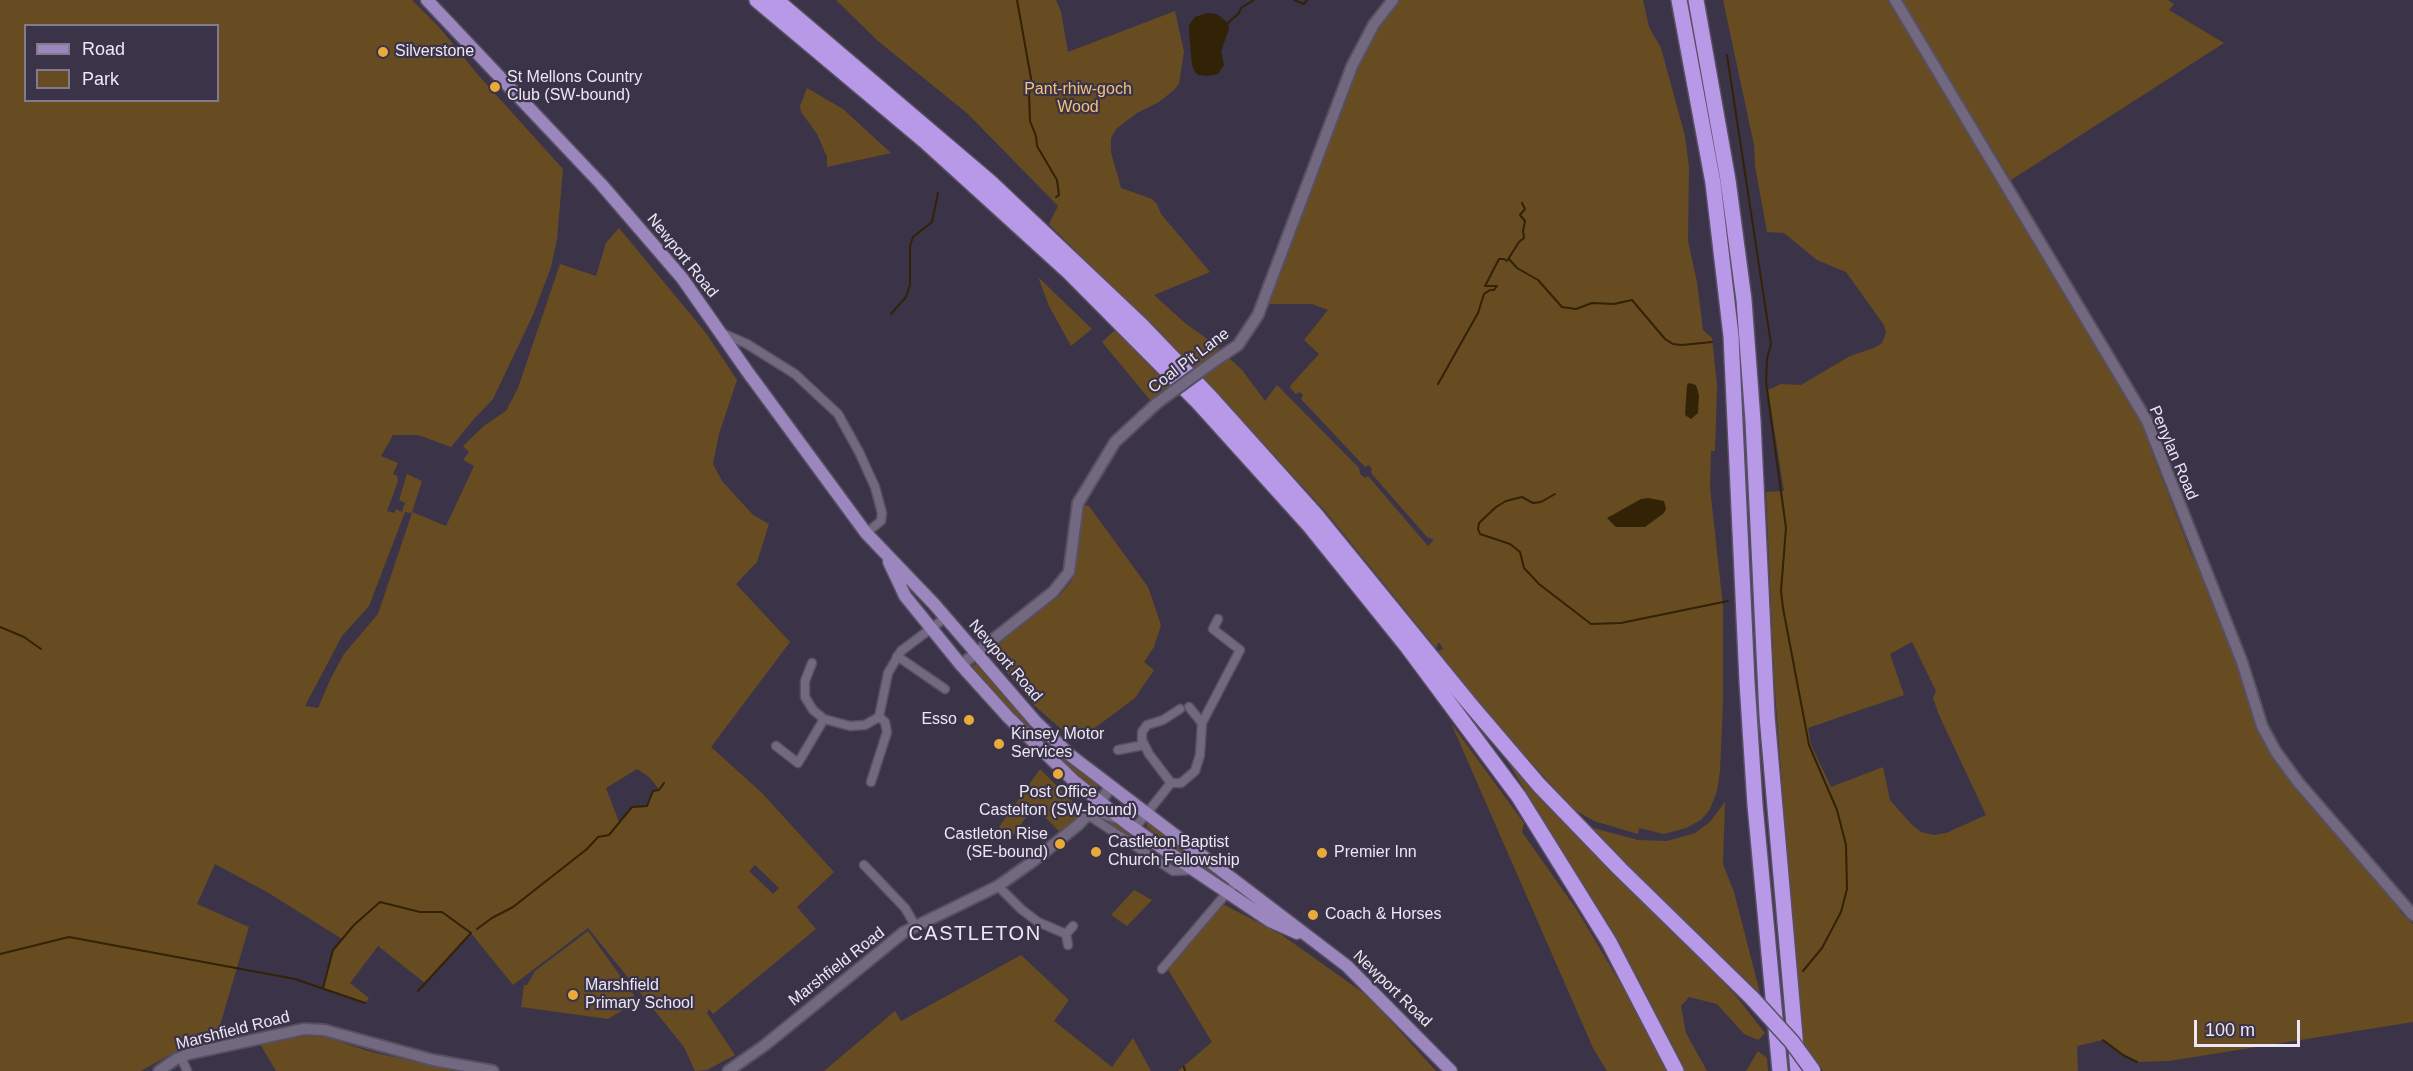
<!DOCTYPE html>
<html>
<head>
<meta charset="utf-8">
<style>
  body { margin:0 }
  #map { position:relative; width:2413px; height:1071px; overflow:hidden; background:#3b3348; font-family:Arial,sans-serif }
  canvas { display:block }
  .legend { position:absolute; left:24px; top:24px; width:195px; height:78px; box-sizing:border-box; background:#3b3348; border:2px solid #827b8d; margin:0; padding:8px 10px; list-style:none; font-size:18px; color:#ece7f5 }
  .legend li { display:flex; align-items:center; gap:12px; height:30px }
  .legend b { width:30px; border:2px solid #827b8d }
  .scale { position:absolute; left:2194px; top:1020px; width:106px; height:27px; box-sizing:border-box; border:3px solid #ece7f5; border-top:0; padding-left:8px; font-size:18px; line-height:21px; white-space:nowrap; color:#ece7f5; -webkit-text-stroke:4px #3b3348; paint-order:stroke }
</style>
</head>
<body>
<div id="map">
<canvas width="2413" height="1071"></canvas>
<ul class="legend">
<li><b style="height:8px;background:#9c86be"></b>Road</li>
<li><b style="height:16px;background:#674c22"></b>Park</li>
</ul>
<div class="scale">100 m</div>
</div>
<script>
const g = document.querySelector('canvas').getContext('2d');
g.lineJoin = 'round';
function fill(path, color) { g.fillStyle = color; g.fill(path, 'evenodd'); }
const poly = rows => new Path2D(rows.map(r => 'M' + r).join(''));
function strokePath(path, color, width, dash) { g.strokeStyle = color; g.lineWidth = width; g.lineCap = dash ? 'butt' : 'round'; g.setLineDash(dash || []); g.stroke(path); }
function drawText(font, color, halo, rows, align = 'center') {
  g.font = font + ' Arial,sans-serif'; g.lineWidth = 4.5; g.setLineDash([]); g.textBaseline = 'middle'; g.strokeStyle = halo; g.fillStyle = color; for (const [text, x, y, turn = 0] of rows) {
    g.save(); g.translate(x, y); g.rotate((+turn || 0) * Math.PI / 180); g.textAlign = isNaN(turn) ? turn : align; if (halo) g.strokeText(text, 0, 0); g.fillText(text, 0, 0); g.restore();
  }
}
fill(poly([
  [0,0,412,0,439,27,479,76,563,169,557,239,551,267,533,315,493,399,473,420,451,447,418,435,393,435,381,456,398,463,393,474,397,476,398,481,387,511,394,513,396,509,402,512,405,503,399,500,407,474,422,481,412,512,446,526,474,466,463,460,469,452,463,446,485,425,506,411,518,388,560,264,596,276,606,243,619,228,706,333,737,380,719,434,713,464,722,481,753,515,769,524,757,562,736,584,790,642,711,747,762,793,834,872,797,907,816,929,713,1014,709,1009,707,1013,735,1055,707,1070,695,1071,684,1047,588,928,513,985,471,933,425,983,378,946,350,983,369,998,365,1003,323,988,333,950,342,939,267,892,215,864,197,904,249,927,216,1039,182,1048,141,1071,0,1071],
  [26,26,218,26,218,100,26,100],
  [405,512,412,513,378,614,344,654,330,680,318,708,305,706,342,636,369,606],
  [637,769,649,777,659,789,653,791,647,805,632,807,619,822,606,788],
  [755,865,779,888,773,894,749,871],
  [836,0,1056,0,1061,12,1068,52,1175,11,1184,52,1179,84,1174,90,1159,102,1137,113,1116,129,1111,138,1111,152,1121,188,1152,199,1157,204,1161,214,1210,272,1154,295,1185,323,1220,348,1195,370,1049,224,1058,206,968,114,878,41],
  [1397,0,1643,0,1649,27,1661,48,1685,136,1689,167,1688,241,1697,282,1703,330,1712,338,1717,386,1715,451,1711,451,1710,487,1723,607,1723,703,1720,771,1717,791,1710,809,1701,820,1686,828,1664,834,1639,828,1638,834,1594,821,1573,809,1476,700,1438,651,1443,649,1439,642,1436,648,1326,512,1203,377,1229,358,1242,370,1265,401,1277,385,1359,468,1360,474,1365,478,1368,476,1428,546,1434,540,1427,537,1371,473,1372,469,1369,465,1365,467,1301,399,1303,395,1300,392,1296,394,1291,389,1290,386,1319,354,1304,340,1328,310,1312,304,1268,304,1333,124,1359,64,1378,27],
  [1723,0,1888,0,1903,22,2060,281,2095,345,2144,425,2153,455,2190,551,2211,593,2230,637,2251,709,2336,829,2347,850,2358,856,2390,892,2401,913,2413,924,2413,1022,2169,1061,2137,1062,2123,1055,2103,1040,2077,1046,2078,1071,1823,1071,1801,1041,1774,677,1766,492,1784,491,1768,390,1781,384,1801,385,1850,356,1874,348,1882,343,1886,333,1884,325,1846,272,1817,260,1784,233,1767,232,1755,166,1754,145],
  [1912,642,1936,691,1933,698,1939,715,1986,815,1946,833,1934,835,1921,832,1912,825,1890,800,1883,767,1831,787,1811,745,1808,728,1904,695,1890,654],
  [1900,0,2168,0,2174,4,2169,10,2224,43,2011,180],
  [807,88,843,109,891,153,827,167,827,157,817,134,801,112,800,106],
  [1038,277,1092,329,1071,346,1049,306],
  [1115,330,1145,361,1170,386,1150,400,1102,342],
  [1083,505,1089,506,1148,587,1161,625,1154,647,1144,662,1154,670,1135,698,1076,742,1035,706,988,650,1059,596,1071,582,1076,567,1079,517],
  [977,664,1039,732,1097,784,1098,789,1090,787,1054,753,991,690,973,669,973,665],
  [1451,723,1524,823,1522,832,1577,910,1625,991,1667,1071,1607,1071,1593,1048],
  [1505,757,1609,867,1675,930,1736,996,1765,1033,1758,1040,1744,1034,1717,1004,1689,997,1681,1006,1686,1033,1707,1071,1684,1071,1639,980],
  [1040,769,1079,808,1080,816,1062,834,1034,806,1012,837,999,827],
  [1725,802,1723,864,1734,892,1760,993,1626,864,1593,828,1638,840,1667,841,1695,833,1710,822],
  [1101,817,1112,819,1175,864,1111,828,1102,821],
  [1146,819,1150,819,1225,881,1226,885,1220,885,1147,827],
  [1134,890,1152,900,1127,926,1111,915],
  [1221,903,1282,935,1369,997,1436,1071,1178,1071,1212,1042,1167,968],
  [588,931,634,995,633,1004,608,1019,521,1007,524,985,527,985,535,971],
  [1021,955,1069,1000,1054,1021,1112,1067,1133,1038,1151,1071,824,1071,895,1011,901,1021],
  [305,1036,325,1037,368,1051,453,1071,276,1071,260,1044],
  [1758,1051,1767,1058,1768,1071,1746,1071]
]), '#674c22');
fill(poly([
  [1207,13,1217,14,1222,18,1228,23,1229,29,1221,51,1224,65,1218,74,1209,76,1198,75,1195,72,1192,65,1189,31,1189,25,1195,17],
  [1689,383,1696,385,1699,395,1698,413,1691,419,1685,415,1687,385],
  [1648,498,1664,501,1666,509,1664,513,1645,527,1616,527,1607,518,1641,499]
]), '#322206');
strokePath(poly([
  [1017,0,1032,84,1029,94,1030,121,1036,136,1037,146,1057,180,1059,195,1056,197],
  [1294,0,1304,4,1307,0],
  [1228,23,1239,13,1241,8,1254,0],
  [1727,55,1771,344,1767,359,1766,382,1786,528,1781,591,1783,608,1809,745,1837,810,1846,845,1847,889,1841,912,1822,948,1803,971],
  [1509,259,1517,268,1538,280,1562,307,1576,309,1592,303,1614,304,1632,300,1665,339,1673,344,1682,345,1712,342],
  [891,314,906,297,910,285,910,246,913,237,932,222,938,193],
  [1438,384,1478,313,1484,294,1490,290,1494,290,1497,286,1485,286,1499,259,1504,259,1507,261,1519,242,1524,238,1523,231,1525,221,1520,215,1525,209,1522,203],
  [1555,494,1541,502,1533,503,1522,497,1506,501,1496,507,1479,523,1478,529,1480,534,1510,544,1520,552,1524,568,1539,584,1591,624,1621,623,1728,601],
  [0,627,24,637,41,649],
  [477,929,492,918,513,907,587,849,598,837,609,835,632,807,647,806,653,791,659,790,664,783],
  [0,954,69,937,295,979,365,1003],
  [323,988,333,950,354,925,380,902,420,912,442,912,471,933,418,991],
  [2103,1040,2123,1055,2137,1062],
  [1184,1067,1185,1071]
]), '#322206', 2);
const minor = poly([
  [722,333,747,344,795,374,838,414,859,452,875,487,882,513,881,521,866,533],
  [897,656,945,689],
  [812,663,805,681,805,697,813,710,824,719,850,726,865,725,879,717],
  [1189,707,1202,723],
  [776,746,798,763,824,719],
  [1118,750,1144,745],
  [871,782,887,732,885,722,879,717,888,673,901,651,945,618],
  [1171,783,1149,754,1142,740,1142,732,1147,725,1163,720,1180,709],
  [1088,815,1173,871,1193,870],
  [1088,815,1098,813,1116,819],
  [1134,829,1171,783,1181,783,1195,771,1200,755,1202,723,1240,650,1213,629,1218,619],
  [864,865,905,908,915,925],
  [998,886,1021,909,1038,922,1066,934,1068,945],
  [1066,934,1073,926],
  [1162,969,1236,882],
  [181,1057,187,1071]
]);
const tertiary = poly([
  [1895,0,2147,421,2242,662,2262,726,2276,752,2298,782,2413,915],
  [1216,360,1238,345,1258,315,1352,66,1374,24,1393,0],
  [961,665,1053,592,1069,572,1078,503,1115,442,1157,403],
  [159,1071,176,1059,188,1054,304,1029,324,1030,433,1060,493,1071],
  [728,1071,765,1045,904,932,998,886,1032,862,1078,825,1101,801,1110,787]
]);
const primary = poly([
  [427,0,601,184,682,278,747,371,866,533,934,604,1035,721,1070,755,1347,966,1451,1071],
  [889,562,905,596,961,665,1008,717,1074,781,1129,825,1194,870,1270,921,1297,933]
]);
const motorway = poly([
  [757,0,925,141,1069,272,1199,403,1310,526,1406,645,1519,797,1609,942,1676,1071],
  [776,0,990,182,1141,325,1211,398,1315,514,1469,703,1539,785,1620,869,1752,998],
  [1679,0,1713,183,1731,336,1747,682,1755,805,1780,1071],
  [1696,0,1728,180,1744,300,1753,421,1767,716,1798,1071]
]);
strokePath(minor, '#574f62', 11);
strokePath(tertiary, '#574f62', 14);
strokePath(primary, '#574f62', 15);
strokePath(motorway, '#574f62', 18);
strokePath(minor, '#726981', 8);
strokePath(tertiary, '#726981', 10);
strokePath(primary, '#9c86be', 12);
strokePath(motorway, '#b899e7', 15);
const tertiaryBridge = poly([
  [1157,403,1216,360]
]);
const motorwayBridge = poly([
  [1752,998,1792,1042,1813,1071]
]);
strokePath(tertiaryBridge, '#574f62', 14, []);
strokePath(motorwayBridge, '#574f62', 18, []);
strokePath(tertiaryBridge, '#726981', 10);
strokePath(motorwayBridge, '#b899e7', 15);
for (const [x, y, r, color] of [
  [383,52,6,"#eaaa39"],
  [495,87,6,"#eaaa39"],
  [969,720,6,"#eaaa39"],
  [999,744,6,"#eaaa39"],
  [1058,774,6,"#eaaa39"],
  [1060,844,6,"#eaaa39"],
  [1096,852,6,"#eaaa39"],
  [1322,853,6,"#eaaa39"],
  [1313,915,6,"#eaaa39"],
  [573,995,6,"#eaaa39"]
]) { const dot = new Path2D(); dot.arc(x, y, r, 0, 2 * Math.PI); g.fillStyle = color; g.fill(dot); strokePath(dot, '#3b3348', 2); }
drawText('16px', '#ece7f5', '#3b3348', [
  ["Silverstone",395,52],
  ["St Mellons Country",507,78],
  ["Club (SW-bound)",507,96],
  ["Esso",957,720,"right"],
  ["Kinsey Motor",1011,735],
  ["Services",1011,753],
  ["Post Office",1058,793,"center"],
  ["Castelton (SW-bound)",1058,811,"center"],
  ["Castleton Rise",1048,835,"right"],
  ["(SE-bound)",1048,853,"right"],
  ["Castleton Baptist",1108,843],
  ["Church Fellowship",1108,861],
  ["Premier Inn",1334,853],
  ["Coach & Horses",1325,915],
  ["Marshfield",585,986],
  ["Primary School",585,1004]
], 'left');
drawText('16px', '#f3c276', '#3b3348', [
  ["Pant-rhiw-goch",1078,90],
  ["Wood",1078,108]
]);
drawText('16px', '#ece7f5', '#3b3348', [
  ["Newport Road",682,256,51],
  ["Coal Pit Lane",1189,361,-37],
  ["Penylan Road",2173,453,67],
  ["Newport Road",1005,661,49],
  ["Marshfield Road",837,967,-38],
  ["Newport Road",1392,989,44],
  ["Marshfield Road",233,1031,-14]
]);
g.letterSpacing = '1.5px';
drawText('20px', '#ece7f5', '#3b3348', [
  ["CASTLETON",975,934]
]);
g.letterSpacing = '0px';
</script>
</body>
</html>
